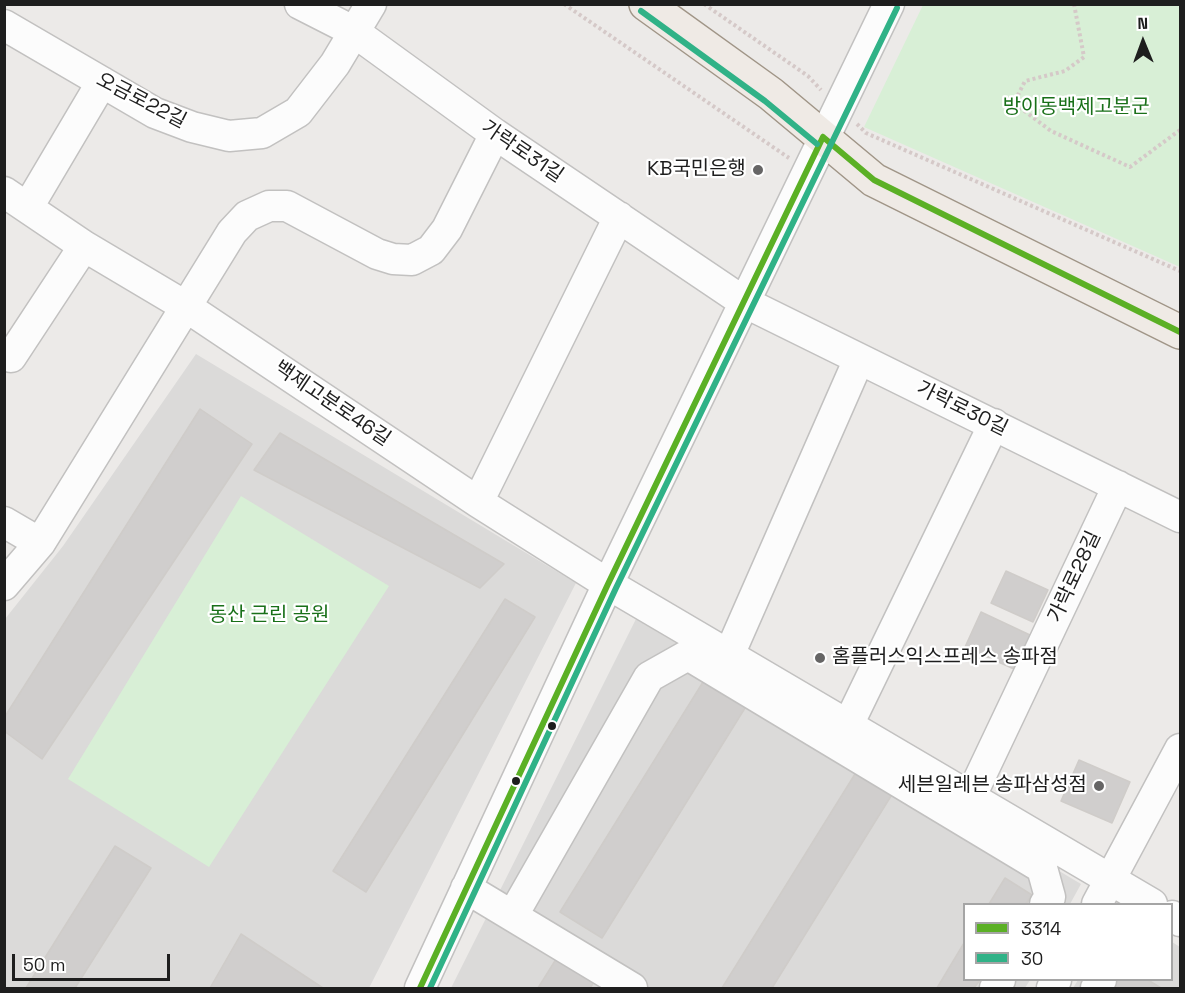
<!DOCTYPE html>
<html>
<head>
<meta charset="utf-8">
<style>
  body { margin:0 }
  #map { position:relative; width:1185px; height:993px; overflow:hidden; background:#eceae8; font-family:"Space Grotesk",sans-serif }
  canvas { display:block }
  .frame { position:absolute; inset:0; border:6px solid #1e1e1e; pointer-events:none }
  .legend { position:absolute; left:963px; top:903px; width:210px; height:78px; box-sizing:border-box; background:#fff; border:2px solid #a5a5a5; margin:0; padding:8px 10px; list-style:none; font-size:18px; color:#1e1e1e }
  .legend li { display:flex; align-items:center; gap:12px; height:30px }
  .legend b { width:30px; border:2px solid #a5a5a5 }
  .north { position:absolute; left:1113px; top:12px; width:60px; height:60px; -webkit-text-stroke:4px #fff; paint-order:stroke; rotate:359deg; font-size:16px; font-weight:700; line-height:24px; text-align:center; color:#1e1e1e }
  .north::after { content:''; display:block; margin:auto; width:21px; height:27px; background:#1e1e1e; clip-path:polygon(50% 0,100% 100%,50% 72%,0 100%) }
  .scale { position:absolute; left:12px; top:954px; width:158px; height:27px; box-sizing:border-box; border:3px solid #1e1e1e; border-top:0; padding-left:8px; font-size:18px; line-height:21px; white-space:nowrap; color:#1e1e1e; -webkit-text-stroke:4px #fff; paint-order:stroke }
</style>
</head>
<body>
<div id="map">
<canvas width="1185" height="993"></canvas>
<div class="frame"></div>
<ul class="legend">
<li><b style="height:8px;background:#5bb025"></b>3314</li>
<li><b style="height:8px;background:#30b287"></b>30</li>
</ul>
<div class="north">N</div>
<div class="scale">50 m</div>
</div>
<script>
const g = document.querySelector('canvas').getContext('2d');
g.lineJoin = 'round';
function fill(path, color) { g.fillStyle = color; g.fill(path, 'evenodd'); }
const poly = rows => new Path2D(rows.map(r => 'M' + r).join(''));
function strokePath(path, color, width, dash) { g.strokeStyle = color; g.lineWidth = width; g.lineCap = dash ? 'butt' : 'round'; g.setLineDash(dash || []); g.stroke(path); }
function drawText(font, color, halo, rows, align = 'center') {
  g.font = font + ' "Space Grotesk","Noto Sans KR",sans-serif'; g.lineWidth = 4.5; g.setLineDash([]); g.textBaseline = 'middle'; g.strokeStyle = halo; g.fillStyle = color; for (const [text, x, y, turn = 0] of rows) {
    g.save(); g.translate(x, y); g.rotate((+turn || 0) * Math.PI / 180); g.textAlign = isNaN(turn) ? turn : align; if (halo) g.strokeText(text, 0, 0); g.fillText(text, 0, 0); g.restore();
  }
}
fill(poly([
  [196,354,576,583,369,988,5,988,5,619,63,546],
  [636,619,1081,884,1070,904,964,904,964,980,1030,980,1025,988,451,988],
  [1172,942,1180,947,1180,988,1073,988,1078,980,1172,980]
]), '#dbdad9');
fill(poly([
  [923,5,1180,5,1180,267,864,127],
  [241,496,389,586,209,867,68,779]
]), '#d8efd6');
const building = poly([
  [200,409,252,444,42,759,4,731,4,718,200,409],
  [280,433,504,564,480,588,254,470,280,433],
  [1006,571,1048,590,1033,622,991,603,1006,571],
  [505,599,535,617,366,892,333,871,505,599],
  [981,612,1030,635,1014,669,965,647,981,612],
  [708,674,750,700,602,938,560,912,708,674],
  [1079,760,1130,782,1112,823,1061,801,1079,760],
  [860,766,896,788,772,988,722,988,860,766],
  [115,846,151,868,75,988,26,988,115,846],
  [1005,878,1032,895,1026,904,989,904,1005,878],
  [241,934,323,988,210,988,241,934],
  [964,943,964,980,980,980,974,988,937,988,964,943],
  [558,956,596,979,590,988,538,988,558,956],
  [1107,980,1148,980,1161,988,1100,988,1107,980]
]);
fill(building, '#d0cecd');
strokePath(building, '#cfccc9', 1.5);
const minor = poly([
  [300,4,353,31,495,134,744,302,1180,517],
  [4,25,155,113,192,127,229,136,262,133,298,112,335,64,371,4],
  [4,192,84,246,185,306,478,502,608,584,1152,904],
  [28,207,102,82],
  [4,353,11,357,84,246],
  [478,502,619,217],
  [4,522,40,543],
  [4,585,40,543,232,232,247,216,269,206,287,206,377,254,393,259,412,260,431,250,447,229,495,134],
  [729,655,859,359],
  [848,725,994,424],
  [970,798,1118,486],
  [466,888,632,988],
  [1097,904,1180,749],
  [513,915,649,677,688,655,1042,868,1050,897,1045,904],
  [1172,916,1180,921],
  [420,988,608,584,889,4],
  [995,988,1000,980],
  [1052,988,1056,980],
  [1096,988,1101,980]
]);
const major = poly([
  [646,4,771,94,874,180,1180,332]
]);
strokePath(minor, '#c2c1c0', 33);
strokePath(major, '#a09587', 36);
strokePath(poly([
  [564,4,789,158],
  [704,4,808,76,821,90],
  [1074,4,1084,57,1065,71,1025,81,1014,103,1051,131,1130,167,1180,130],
  [857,124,866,133,1180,271]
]), '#d5c9c8', 4, [3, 3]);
strokePath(minor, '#fcfcfc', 30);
strokePath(major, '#efeae5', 33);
strokePath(poly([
  [823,137,874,180,1180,332],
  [420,988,608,584,823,137]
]), '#5bb025', 6);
strokePath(poly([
  [641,11,765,101,817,144],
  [430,988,616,588,897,8]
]), '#30b287', 6);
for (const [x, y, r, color] of [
  [758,170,6,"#666565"],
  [820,658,6,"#666565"],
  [552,726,5,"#1e1e1e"],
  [516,781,5,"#1e1e1e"],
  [1099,786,6,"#666565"]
]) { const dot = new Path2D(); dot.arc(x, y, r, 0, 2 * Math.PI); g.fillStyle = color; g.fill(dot); strokePath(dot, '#fff', 2); }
drawText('20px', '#1e1e1e', '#fff', [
  ["오금로22길",141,101,27],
  ["가락로31길",522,152,34],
  ["백제고분로46길",332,404,34],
  ["가락로30길",962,409,26],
  ["가락로28길",1075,577,-65]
]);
drawText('20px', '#197019', '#fff', [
  ["방이동백제고분군",1076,108],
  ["동산 근린 공원",269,616]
]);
drawText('20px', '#1e1e1e', '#fff', [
  ["KB국민은행",746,170],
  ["홈플러스익스프레스 송파점",832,658,"left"],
  ["세븐일레븐 송파삼성점",1087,786]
], 'right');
</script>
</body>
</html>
